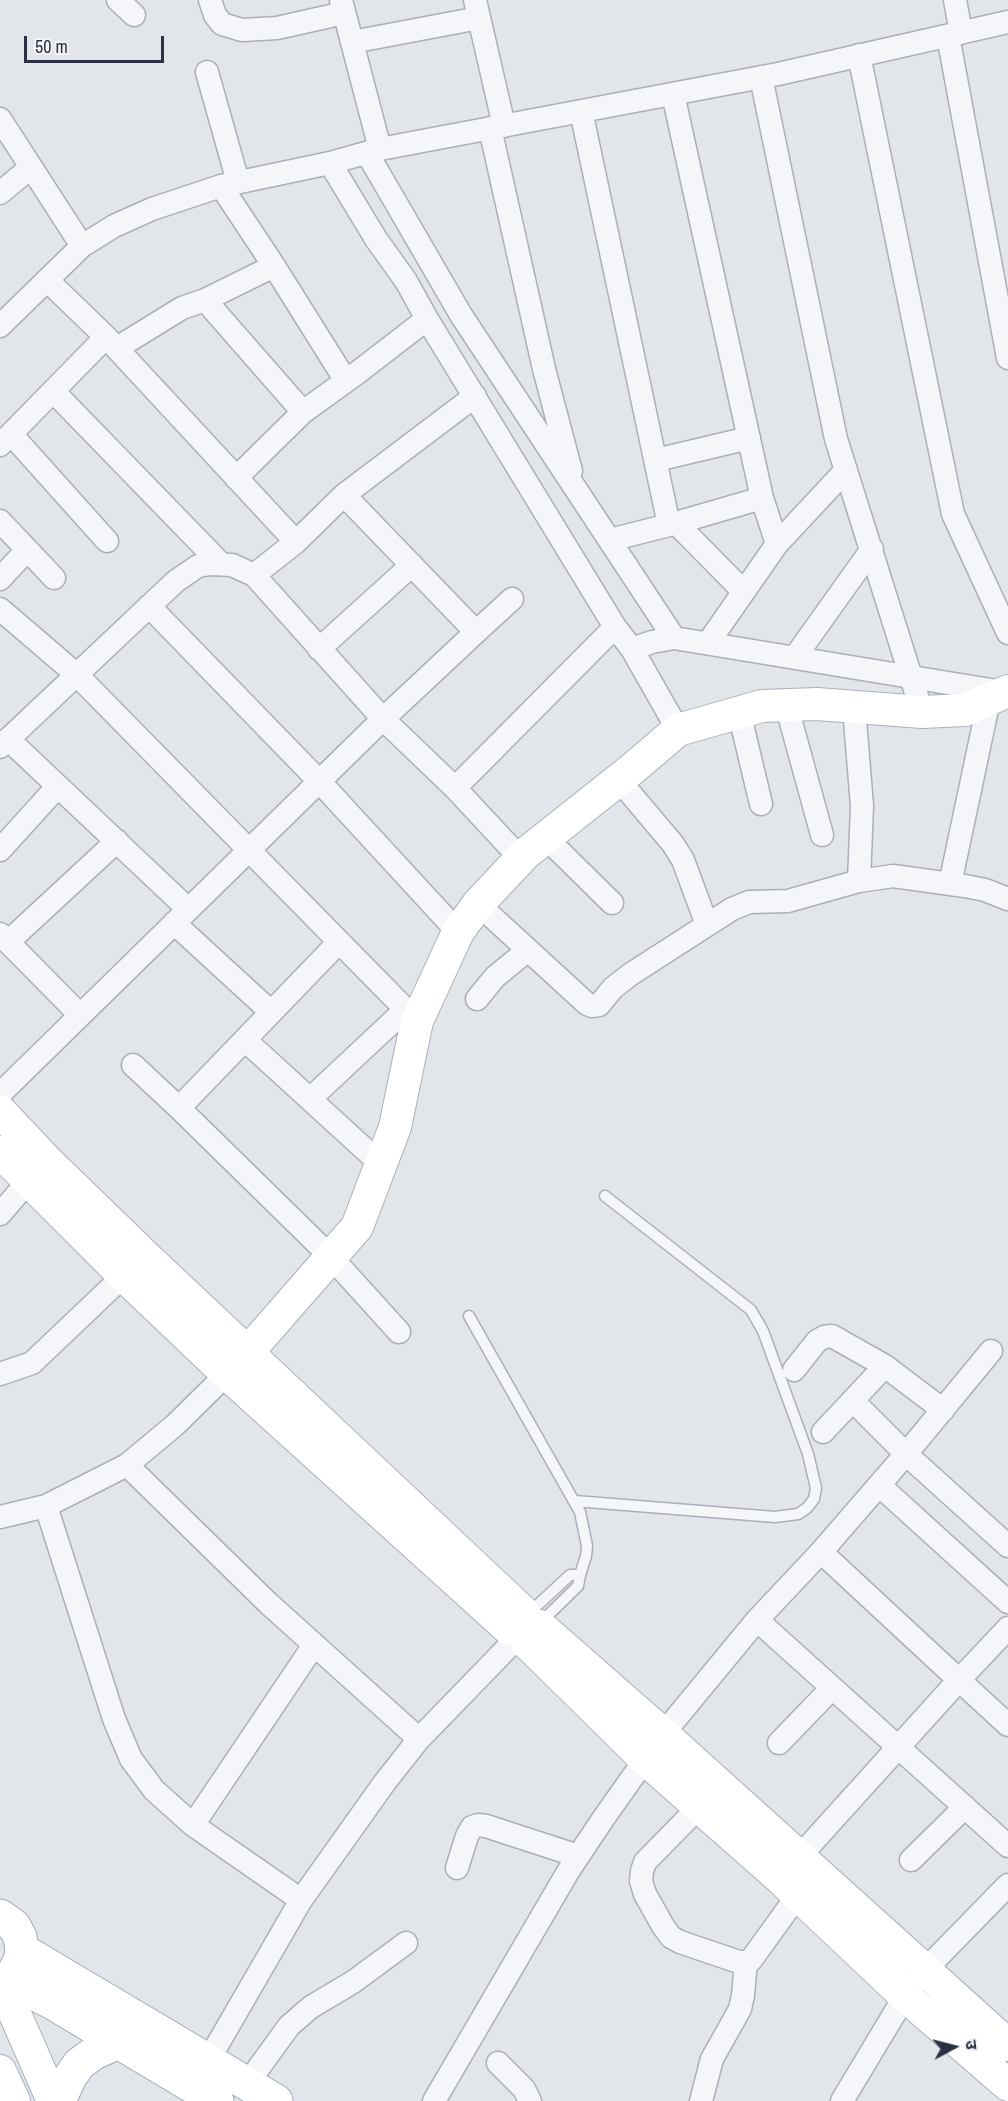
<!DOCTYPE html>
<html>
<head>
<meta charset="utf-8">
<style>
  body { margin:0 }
  #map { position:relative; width:1008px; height:2101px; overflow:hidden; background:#e2e5ea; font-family:"Archivo Narrow","Noto Sans Devanagari",sans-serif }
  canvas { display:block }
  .north { position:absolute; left:924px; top:2017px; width:60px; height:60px; -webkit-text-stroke:4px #f2f4f8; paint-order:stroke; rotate:83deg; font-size:16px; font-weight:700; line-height:24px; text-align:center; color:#2b3142 }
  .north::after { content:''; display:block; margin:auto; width:21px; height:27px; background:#2b3142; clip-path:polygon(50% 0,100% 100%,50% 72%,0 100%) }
  .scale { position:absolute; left:24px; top:36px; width:140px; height:27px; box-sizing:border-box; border:3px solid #2b3142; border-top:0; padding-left:8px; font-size:18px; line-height:21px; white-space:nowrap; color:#2b3142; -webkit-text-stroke:4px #f2f4f8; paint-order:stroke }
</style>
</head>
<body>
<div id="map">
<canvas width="1008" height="2101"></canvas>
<div class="north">उ</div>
<div class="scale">50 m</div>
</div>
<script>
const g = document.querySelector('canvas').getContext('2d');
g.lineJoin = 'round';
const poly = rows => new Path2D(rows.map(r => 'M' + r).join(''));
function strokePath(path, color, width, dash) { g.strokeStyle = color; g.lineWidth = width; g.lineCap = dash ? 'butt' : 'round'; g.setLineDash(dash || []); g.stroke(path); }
const lane = poly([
  [469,1316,580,1512,587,1546,586,1556,580,1575],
  [575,1501,775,1517,798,1514,807,1508,814,1499,816,1488,808,1454,763,1331,751,1310,605,1196],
  [529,1613,570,1575,580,1575,578,1586,539,1624]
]);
const street = poly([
  [118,0,134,15],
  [210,0,215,15,222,24,242,30,277,28,344,13],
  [341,0,380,149],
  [475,0,504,126],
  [955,0,961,33],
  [948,36,1008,358],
  [352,42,479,18],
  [859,55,953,514,1008,633],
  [207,72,238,182],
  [761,77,836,439,922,712],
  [581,111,669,525,762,498,673,94],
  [0,119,82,246],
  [490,128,544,369,571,471],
  [367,153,461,315,674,638],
  [330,163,376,239,406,281,427,319,615,627,632,649,678,730],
  [221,186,274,266],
  [0,193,30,168],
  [0,326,82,246,114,226,152,209,221,186,330,163,380,149,778,74,1008,22],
  [106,337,296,542],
  [117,348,182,308,205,300],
  [346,381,274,266,205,300,303,412,346,381,357,373,427,319],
  [53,391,220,563],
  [11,434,107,541],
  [0,445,106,337,47,280],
  [656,460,749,438],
  [236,478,303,412],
  [762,498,777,544],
  [0,521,54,578],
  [676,523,743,591],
  [610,540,669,525],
  [254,575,383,719,455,788],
  [0,579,27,550],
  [149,606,319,781,458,932],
  [0,609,77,675,417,1021],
  [476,632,512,599],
  [708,643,777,544,846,470],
  [319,649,412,565],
  [632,649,652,642,674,638,1008,693],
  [795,657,872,549],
  [786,704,822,835],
  [854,708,862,806,859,881],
  [739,712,761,804],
  [8,739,188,909],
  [0,747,176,581,198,566,211,564,232,565,254,575,296,542,344,495],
  [619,780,673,844,683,860,707,925],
  [546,838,612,903],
  [0,850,58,786],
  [521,859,455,788,615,627],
  [950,884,989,700],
  [478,904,587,1004,592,1006,599,1005,613,988,631,974,732,909,749,902,788,901,859,881,893,876,965,886,985,890,1008,899],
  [174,923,271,1012],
  [0,934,80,1015],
  [8,942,117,841],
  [339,942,179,1108,331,1257,399,1332],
  [477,999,495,977,528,950],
  [245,1040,382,1165],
  [133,1065,179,1108],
  [0,1094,383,719,476,632,344,495,475,396],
  [310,1099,405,1010],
  [0,1214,38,1170],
  [794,1370,817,1341,824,1337,832,1336,885,1366,943,1410],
  [0,1374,32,1363,135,1265],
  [853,1401,906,1454,991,1351],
  [823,1432,885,1366],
  [127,1465,268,1603,419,1739],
  [879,1485,1008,1602],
  [46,1506,114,1719,131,1759,154,1790,193,1825,301,1900],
  [0,1517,46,1506,127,1465,175,1425,236,1365],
  [757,1620,821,1552,906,1454,1008,1546],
  [1008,1628,959,1680,1008,1725],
  [779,1743,832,1688],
  [700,1806,645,1862,642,1871,641,1881,645,1894,663,1926,671,1937,680,1942,739,1962,746,1962,751,1960,798,1895],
  [193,1825,314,1645],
  [911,1860,965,1807],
  [790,1867,959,1680,821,1552],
  [457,1868,467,1836,472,1827,478,1825,486,1826,578,1856],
  [208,2061,301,1900,385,1782,419,1739,515,1640],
  [498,2063,524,2089,530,2101],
  [247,2084,289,2026,311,2007,353,1982,406,1943],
  [434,2101,569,1870,603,1819,663,1734,757,1620,1008,1846],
  [701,2101,712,2059,740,2009,743,1995,746,1962],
  [842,2101,905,1996,924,1971,1008,1885]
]);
const secondary = poly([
  [0,1111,46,1160,144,1255,524,1613],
  [0,1152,124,1276,227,1374,509,1629],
  [247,1353,357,1227,395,1127,417,1021,458,932,478,904,525,854,631,770,678,730,762,706,817,704,922,712,965,710,1008,691],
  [540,1626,663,1734,1008,2045],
  [527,1643,645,1759,780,1878,905,1996,1008,2085],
  [1,1982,53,2101],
  [0,2071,14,2101]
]);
const primary = poly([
  [0,1916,14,1926,20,1937,22,1950,20,1961,15,1970],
  [22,1950,276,2101],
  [6,1979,53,2003,217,2101],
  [59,2101,70,2077,79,2064,94,2053,119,2042]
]);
strokePath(lane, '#abafb8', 13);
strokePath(street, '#abafb8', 25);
strokePath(secondary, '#abafb8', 34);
strokePath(primary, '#a2a8b6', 35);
strokePath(lane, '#f5f6f9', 10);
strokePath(street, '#f5f6f9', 22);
strokePath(secondary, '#fff', 32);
strokePath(primary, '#fff', 33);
</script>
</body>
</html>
